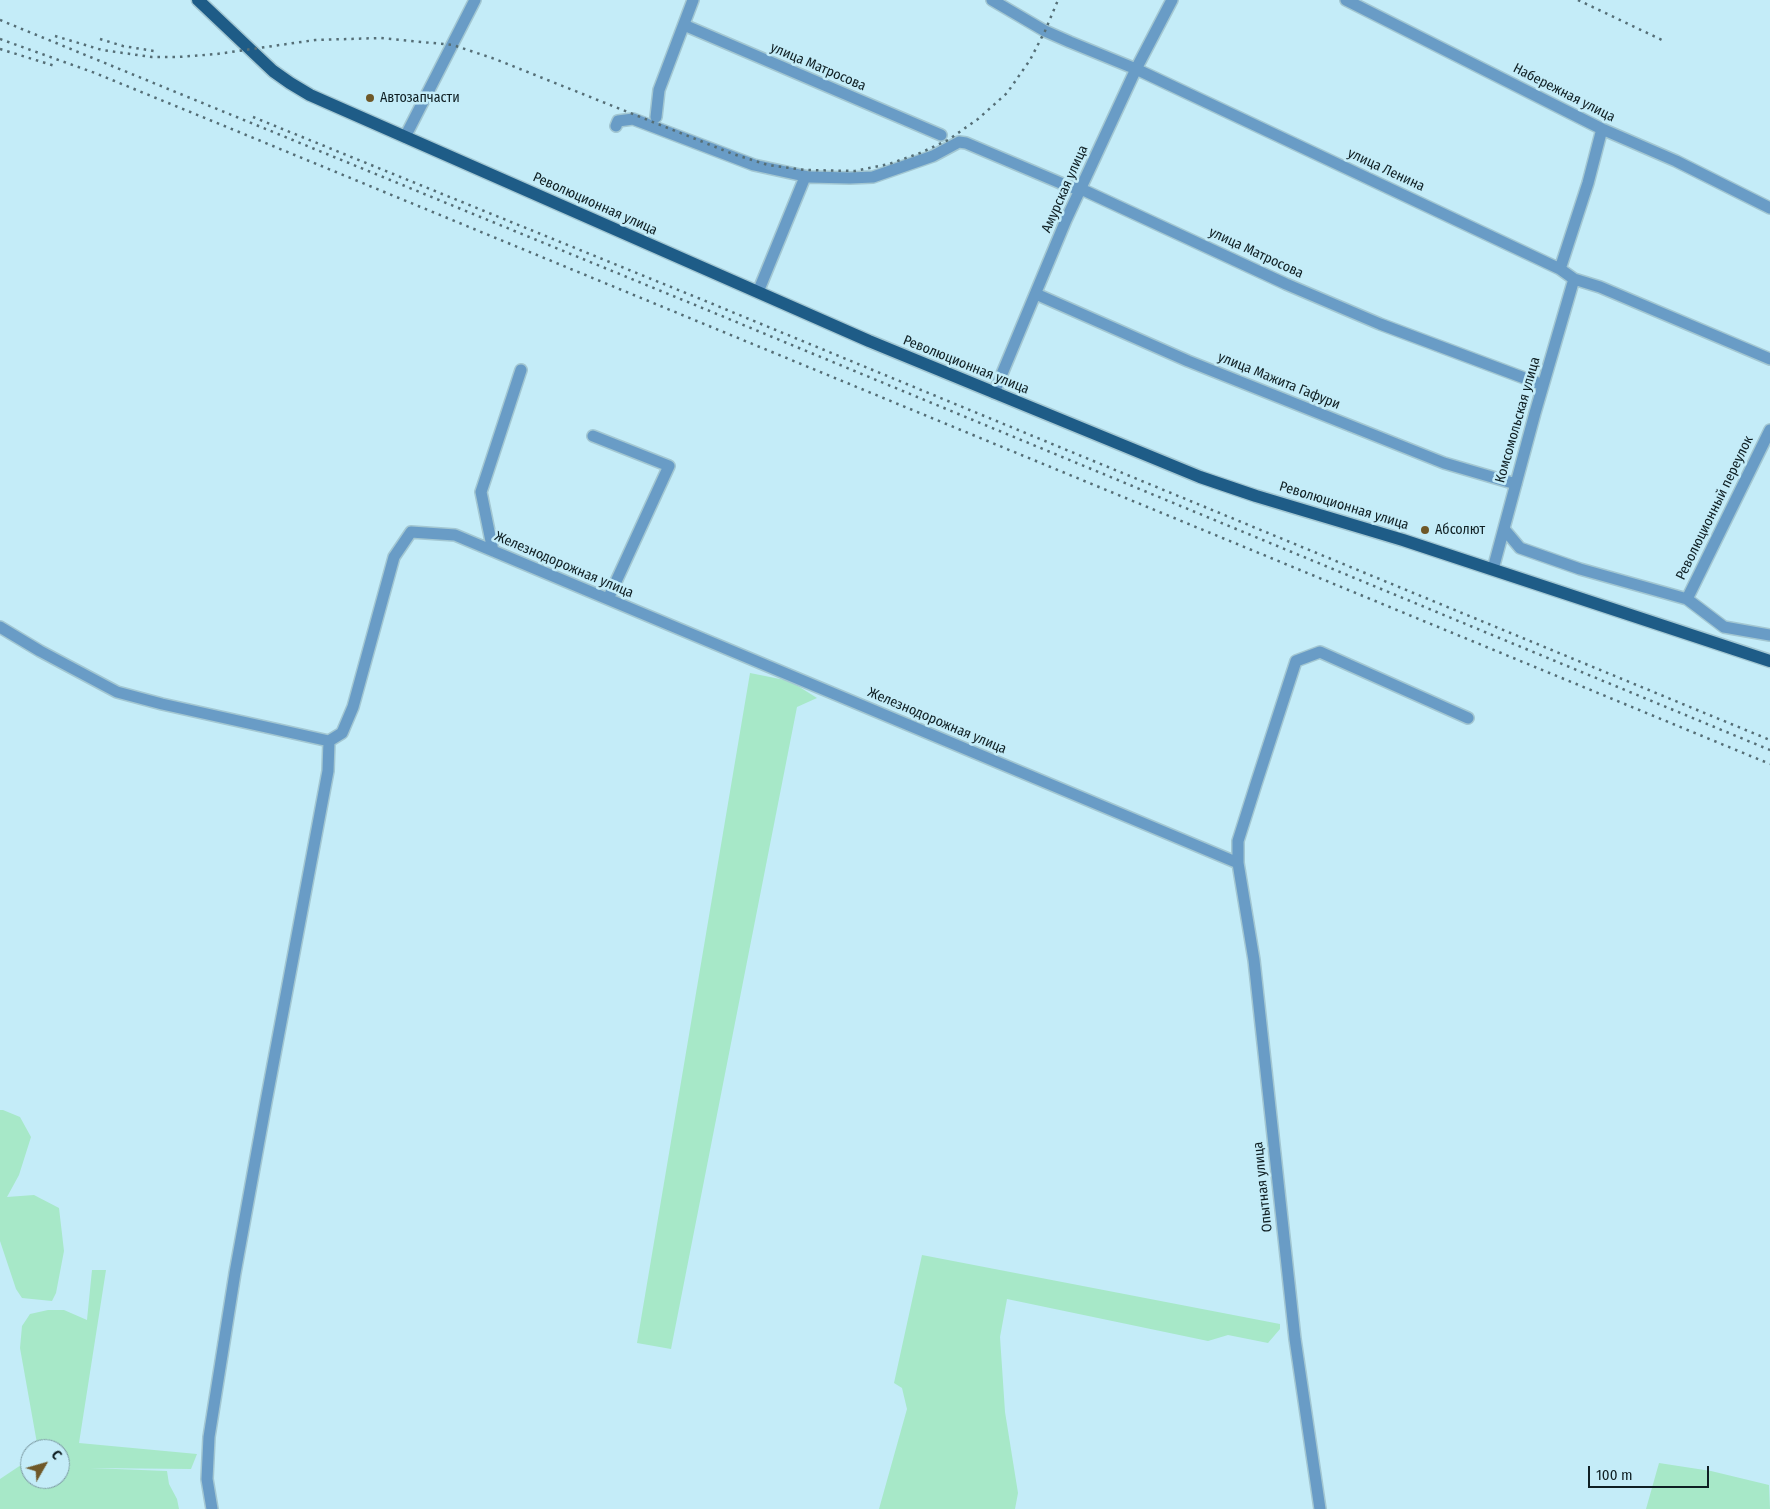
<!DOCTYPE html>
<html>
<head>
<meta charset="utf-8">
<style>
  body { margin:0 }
  #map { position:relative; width:1770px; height:1509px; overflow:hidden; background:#c4ecf8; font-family:"Fira Sans Condensed",sans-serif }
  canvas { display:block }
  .north { position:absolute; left:20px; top:1439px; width:50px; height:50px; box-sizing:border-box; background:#c4ecf8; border:1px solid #7c9aa3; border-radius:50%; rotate:52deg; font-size:14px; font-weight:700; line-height:20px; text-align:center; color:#0f1f23 }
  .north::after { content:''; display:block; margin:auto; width:18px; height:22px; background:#6f5828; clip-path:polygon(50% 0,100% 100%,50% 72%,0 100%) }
  .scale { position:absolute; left:1588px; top:1466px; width:121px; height:22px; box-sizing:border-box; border:2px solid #0f1f23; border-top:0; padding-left:6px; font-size:15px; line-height:18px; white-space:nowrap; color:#0f1f23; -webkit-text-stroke:4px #c4ecf8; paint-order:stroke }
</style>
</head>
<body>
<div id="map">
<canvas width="1770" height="1509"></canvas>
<div class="north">С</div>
<div class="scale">100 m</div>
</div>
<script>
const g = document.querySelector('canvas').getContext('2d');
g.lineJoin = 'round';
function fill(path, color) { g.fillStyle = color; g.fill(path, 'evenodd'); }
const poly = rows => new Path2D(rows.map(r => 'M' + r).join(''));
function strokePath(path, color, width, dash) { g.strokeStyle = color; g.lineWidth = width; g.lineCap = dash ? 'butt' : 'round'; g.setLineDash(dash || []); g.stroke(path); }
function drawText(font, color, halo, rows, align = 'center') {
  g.font = font + ' "Fira Sans Condensed",sans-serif'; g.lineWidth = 5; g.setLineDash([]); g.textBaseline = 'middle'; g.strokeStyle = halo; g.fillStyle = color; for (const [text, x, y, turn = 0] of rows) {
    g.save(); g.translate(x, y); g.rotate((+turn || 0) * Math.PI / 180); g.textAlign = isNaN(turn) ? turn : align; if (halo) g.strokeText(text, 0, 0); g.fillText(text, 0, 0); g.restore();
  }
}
fill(poly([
  [750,673,790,681,817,698,797,707,671,1349,637,1343],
  [0,1110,3,1110,20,1117,31,1137,19,1175,7,1197,34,1195,59,1208,64,1251,56,1293,52,1301,22,1298,16,1289,0,1241],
  [922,1255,1280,1324,1280,1329,1268,1343,1228,1335,1208,1341,1007,1299,1000,1337,1005,1412,1018,1493,1015,1509,879,1509,907,1409,902,1388,894,1383],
  [92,1270,106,1270,79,1443,197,1454,191,1469,90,1468,167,1471,169,1484,177,1499,179,1509,0,1509,0,1479,30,1459,30,1479,60,1479,60,1449,38,1449,20,1348,22,1326,30,1314,48,1310,64,1310,87,1320],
  [1659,1463,1711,1471,1769,1485,1770,1509,1646,1509]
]), '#a7e8c8');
const minor = poly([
  [992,0,1045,31,1070,42,1136,69,1560,269,1574,279,1600,287,1770,359],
  [1346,0,1602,129,1676,161,1770,208],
  [684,25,941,135],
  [656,117,659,90,693,0],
  [616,126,618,121,633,119,754,165,809,177,850,178,873,177,933,156,959,142,966,143,1070,187,1081,189,1286,284,1380,324,1543,385],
  [405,137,475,0],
  [1560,269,1588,183,1602,129],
  [758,292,805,177],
  [1036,294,1188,361,1444,463,1516,484],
  [994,393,1066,220,1136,69,1172,0],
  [593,436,669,466,608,599],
  [1504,529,1520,548,1580,569,1687,599,1724,627,1770,635],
  [493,551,481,492,521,370],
  [1493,569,1535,413,1574,279],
  [1687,599,1770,430],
  [0,627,40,651,117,692,162,704,329,741,342,733,353,707,394,557,411,532,455,535,1238,863],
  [212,1509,207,1479,209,1437,235,1273,266,1102,328,771,329,741],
  [1320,1509,1295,1339,1254,960,1238,863,1238,841,1256,784,1296,661,1320,652,1468,718]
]);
const major = poly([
  [198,0,273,71,290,83,310,95,869,341,1200,477,1256,496,1403,540,1770,661]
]);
strokePath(minor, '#a3c7d2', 14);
strokePath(major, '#a3c7d2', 15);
strokePath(minor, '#699cc6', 11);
strokePath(major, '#1e5c87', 12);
strokePath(poly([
  [1578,0,1662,40],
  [0,20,700,307,1770,750],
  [55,36,102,50,152,57,178,57,217,54,315,40,381,38,453,45,495,59,733,154,768,165,805,170,855,171,889,164,920,153,948,140,978,119,1007,93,1030,60,1045,31,1058,0],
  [0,39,95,73,239,132,1770,764],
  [100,39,123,46,154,51],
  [0,49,55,66],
  [253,117,703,300,1770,740]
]), '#556e76', 2.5, [2.5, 5]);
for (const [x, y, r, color] of [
  [370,98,5,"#6f5828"],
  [1425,530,5,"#6f5828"]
]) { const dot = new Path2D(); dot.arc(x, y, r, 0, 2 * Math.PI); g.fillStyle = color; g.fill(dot); strokePath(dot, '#c4ecf8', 2); }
drawText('14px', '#0f1f23', '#c4ecf8', [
  ["улица Матросова",818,67,23],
  ["Набережная улица",1564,93,27],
  ["улица Ленина",1386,170,25],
  ["Амурская улица",1065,189,-66],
  ["Революционная улица",595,204,24],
  ["улица Матросова",1256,253,25],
  ["Революционная улица",966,365,22],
  ["улица Мажита Гафури",1279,381,22],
  ["Комсомольская улица",1518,420,-74],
  ["Революционная улица",1344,506,17],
  ["Революционный переулок",1715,508,-64],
  ["Железнодорожная улица",564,565,23],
  ["Железнодорожная улица",937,721,23],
  ["Опытная улица",1263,1187,-96]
]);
drawText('14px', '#0f1f23', '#c4ecf8', [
  ["Автозапчасти",380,98],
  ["Абсолют",1435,530]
], 'left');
</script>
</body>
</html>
